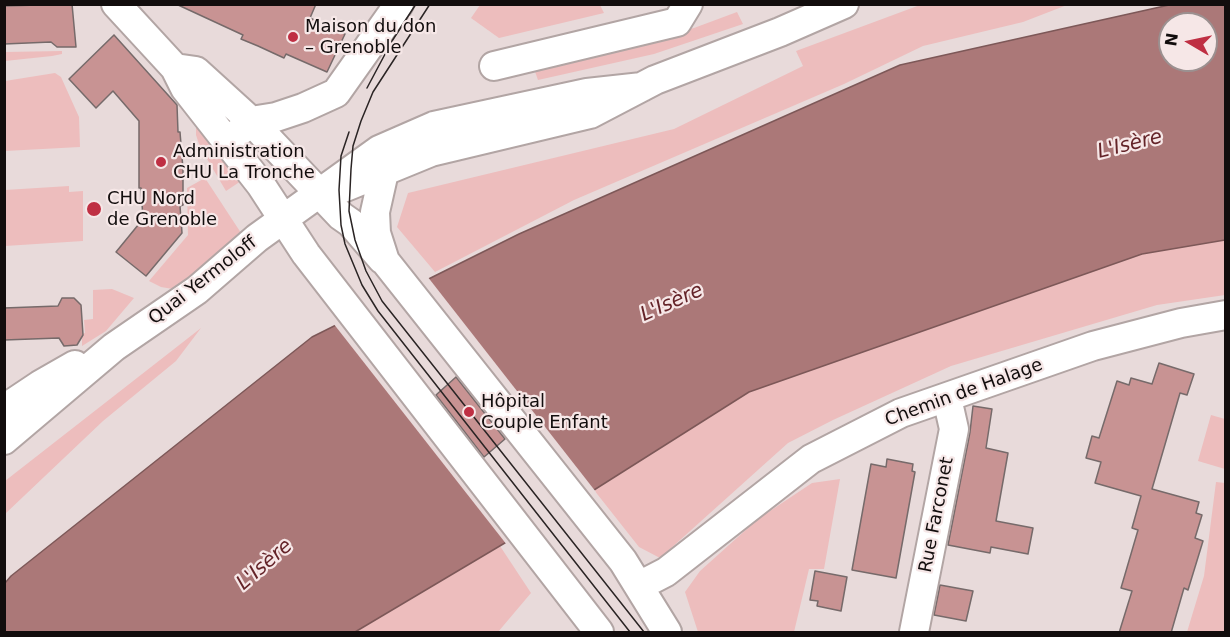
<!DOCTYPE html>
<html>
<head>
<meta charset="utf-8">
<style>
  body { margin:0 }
  #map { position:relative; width:1230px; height:637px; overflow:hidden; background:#e8dada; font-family:"DejaVu Sans",sans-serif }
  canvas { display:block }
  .frame { position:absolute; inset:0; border:6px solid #120d0d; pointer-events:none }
  .north { position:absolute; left:1158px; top:12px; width:60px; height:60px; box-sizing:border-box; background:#f6e7e7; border:2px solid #9b9090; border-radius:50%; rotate:279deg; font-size:16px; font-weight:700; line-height:24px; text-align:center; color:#120d0d }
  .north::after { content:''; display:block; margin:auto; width:21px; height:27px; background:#bf2f43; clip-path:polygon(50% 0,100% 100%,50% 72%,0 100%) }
</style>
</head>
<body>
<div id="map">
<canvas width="1230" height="637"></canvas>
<div class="frame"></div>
<div class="north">N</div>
</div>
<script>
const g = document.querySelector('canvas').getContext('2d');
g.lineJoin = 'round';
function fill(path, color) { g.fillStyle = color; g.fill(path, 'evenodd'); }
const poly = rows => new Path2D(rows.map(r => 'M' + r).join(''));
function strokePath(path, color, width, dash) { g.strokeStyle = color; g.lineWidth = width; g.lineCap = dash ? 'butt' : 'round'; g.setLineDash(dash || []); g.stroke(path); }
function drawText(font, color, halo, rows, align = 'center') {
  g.font = font + ' "DejaVu Sans",sans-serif'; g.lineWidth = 4.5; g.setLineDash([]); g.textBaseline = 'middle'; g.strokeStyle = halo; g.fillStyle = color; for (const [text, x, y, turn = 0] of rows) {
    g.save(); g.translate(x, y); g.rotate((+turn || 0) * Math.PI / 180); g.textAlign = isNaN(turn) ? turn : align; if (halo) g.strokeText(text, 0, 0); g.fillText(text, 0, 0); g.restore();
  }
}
fill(poly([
  [480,5,600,5,604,13,499,38,471,18],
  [920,5,1067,5,1023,22,923,46,844,84,574,200,435,272,397,227,408,193,674,129,803,66,796,51],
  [737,12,743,24,654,54,538,80,533,66,694,28],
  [62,51,62,54,52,56,5,61,5,52],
  [55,73,61,77,79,117,80,147,5,151,5,81],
  [196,114,241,181,226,191,200,147,196,135],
  [205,178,243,236,239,249,173,289,161,287,149,281,188,235,187,188],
  [69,186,69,192,83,191,83,241,5,246,5,190],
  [1225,240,1225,295,1157,305,951,366,833,420,788,443,660,558,639,547,594,490,749,392,1142,254],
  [112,289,134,298,106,331,82,346,82,334,85,333,84,320,93,319,93,290],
  [201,328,176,361,103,421,5,514,5,481],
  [1211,415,1225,419,1225,469,1198,461],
  [840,479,824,569,809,569,794,632,698,632,685,592,700,571,758,519,812,483],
  [1216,482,1225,483,1225,632,1187,632,1204,576],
  [500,546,531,593,498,632,355,632]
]), '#edbdbd');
const water = poly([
  [1169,5,1225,5,1225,240,1142,254,749,392,594,490,355,632,5,632,5,583,11,576,312,337,519,234,900,65,1169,5],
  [1170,24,1206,24,1206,60,1170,60,1170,24]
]);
fill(water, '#ab7878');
strokePath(water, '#7d5858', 1.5);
fill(poly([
  [427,276,596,492,507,545,333,323]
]), '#e8dada');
const building = poly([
  [72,4,76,47,57,47,51,42,4,44,4,6,72,4],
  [176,4,316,4,310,18,345,34,327,72,286,54,284,58,258,46,241,39,243,35,176,4],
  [114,35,177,105,178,132,180,132,183,169,183,205,180,206,182,233,146,276,116,252,143,219,141,188,139,188,139,121,113,91,96,108,69,79,114,35],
  [62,298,74,298,81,305,83,335,77,345,64,346,59,338,4,340,4,308,58,306,62,298],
  [1159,363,1194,374,1187,395,1180,393,1152,489,1199,502,1196,513,1202,515,1195,538,1203,541,1188,590,1184,588,1171,633,1119,633,1132,591,1121,588,1138,530,1132,528,1141,496,1095,483,1101,462,1086,458,1092,436,1099,438,1117,381,1129,385,1131,378,1152,384,1159,363],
  [456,377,505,439,484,457,436,395,456,377],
  [973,406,992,409,986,448,1008,453,996,521,1033,528,1028,554,991,547,990,553,948,545,970,432,973,406],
  [887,459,913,464,912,471,915,472,896,578,852,570,871,464,886,467,887,459],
  [815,571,847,577,841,611,817,606,818,601,810,600,815,571],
  [940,585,973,591,966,621,934,615,940,585]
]);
fill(building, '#c89393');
strokePath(building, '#766a6a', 1.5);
const minor = poly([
  [116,4,175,68,185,88,261,185,306,254,599,632],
  [494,66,677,22,688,4],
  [175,68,196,71,251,121,341,216,351,223,382,259],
  [240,131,251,121,276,117,303,108,336,93,399,4],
  [384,172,375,212,376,233,385,261,623,561,667,632],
  [343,188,431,152,590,114,655,80,780,32,844,4],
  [4,409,40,385,75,365],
  [4,440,114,347,197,290,257,238,379,150,434,126,587,93,642,87],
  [639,586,666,572,811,459,901,413,1093,346,1181,323,1226,315],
  [914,632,954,429,947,398]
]);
strokePath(minor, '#b2a5a4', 32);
strokePath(minor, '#fff', 28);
strokePath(poly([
  [430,4,373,92,361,121,353,146,351,169,349,211,355,240,366,271,382,301,644,632],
  [367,88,392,41,416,4],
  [349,132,341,156,339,190,341,225,345,244,362,285,378,311,630,632]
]), '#2a2424', 1.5);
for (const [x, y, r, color] of [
  [293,37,6,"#bf2f43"],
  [161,162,6,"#bf2f43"],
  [94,209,8,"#bf2f43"],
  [469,412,6,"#bf2f43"]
]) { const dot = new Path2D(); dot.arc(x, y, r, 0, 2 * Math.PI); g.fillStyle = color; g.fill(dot); strokePath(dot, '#f6e7e7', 2); }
drawText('18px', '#120d0d', '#f6e7e7', [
  ["Maison du don",305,27],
  ["– Grenoble",305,48],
  ["Administration",173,152],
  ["CHU La Tronche",173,173],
  ["CHU Nord",107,199],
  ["de Grenoble",107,220],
  ["Hôpital",481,402],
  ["Couple Enfant",481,423]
], 'left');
drawText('18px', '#120d0d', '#f6e7e7', [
  ["Quai Yermoloff",203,281,-38],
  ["Chemin de Halage",964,393,-20],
  ["Rue Farconet",937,515,-79]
]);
drawText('italic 20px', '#642328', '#f6e7e7', [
  ["L'Isère",1130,145,-14],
  ["L'Isère",672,303,-24],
  ["L'Isère",265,565,-41]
]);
</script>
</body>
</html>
